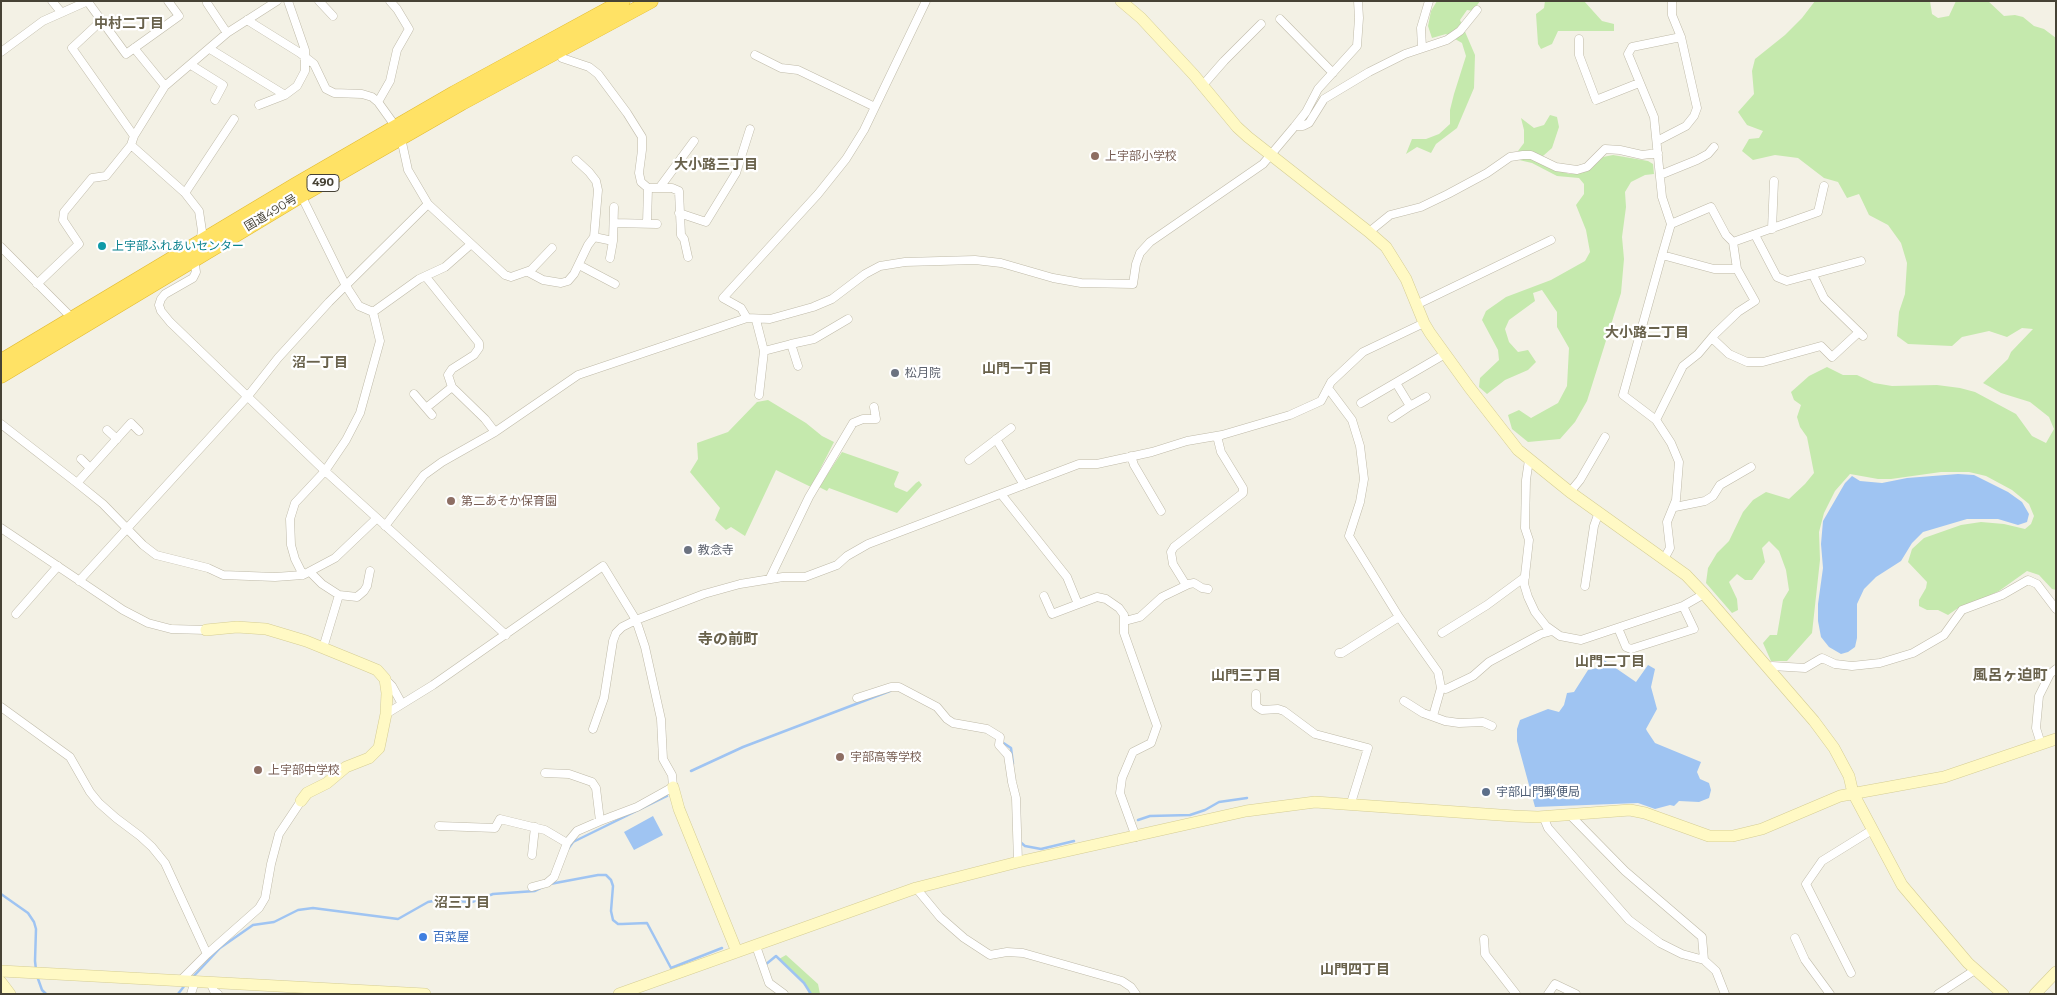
<!DOCTYPE html>
<html>
<head>
<meta charset="utf-8">
<style>
  body { margin:0 }
  #map { position:relative; width:2057px; height:995px; overflow:hidden; background:#f3f1e5; font-family:Montserrat,sans-serif }
  canvas { display:block }
  .frame { position:absolute; inset:0; border:2px solid #464235; pointer-events:none }
</style>
</head>
<body>
<div id="map">
<canvas width="2057" height="995"></canvas>
<div class="frame"></div>
</div>
<script>
const g = document.querySelector('canvas').getContext('2d');
g.lineJoin = 'round';
function fill(path, color) { g.fillStyle = color; g.fill(path, 'evenodd'); }
const poly = rows => new Path2D(rows.map(r => 'M' + r).join(''));
function strokePath(path, color, width, dash) { g.strokeStyle = color; g.lineWidth = width; g.lineCap = dash ? 'butt' : 'round'; g.setLineDash(dash || []); g.stroke(path); }
function drawText(font, color, halo, rows, align = 'center') {
  g.font = font + ' Montserrat,"Noto Sans JP",sans-serif'; g.lineWidth = 4.5; g.setLineDash([]); g.textBaseline = 'middle'; g.strokeStyle = halo; g.fillStyle = color; for (const [text, x, y, turn = 0] of rows) {
    g.save(); g.translate(x, y); g.rotate((+turn || 0) * Math.PI / 180); g.textAlign = isNaN(turn) ? turn : align; if (halo) g.strokeText(text, 0, 0); g.fillText(text, 0, 0); g.restore();
  }
}
fill(poly([
  [1437,1,1480,1,1473,11,1467,10,1460,20,1475,55,1474,88,1457,128,1436,144,1431,153,1417,147,1406,154,1412,139,1426,139,1439,134,1450,124,1450,110,1454,94,1466,56,1462,43,1455,39,1446,34,1432,38,1428,26,1431,11],
  [1545,1,1584,1,1602,21,1614,24,1614,31,1558,31,1552,44,1541,49,1538,44,1536,14,1544,8],
  [1815,1,1930,1,1932,14,1938,18,1949,16,1956,1,1988,1,2004,16,2015,15,2023,17,2034,26,2044,29,2056,38,2056,590,2052,589,2039,575,2027,571,1999,591,1976,602,1958,608,1948,615,1938,610,1927,610,1919,606,1919,600,1926,588,1927,582,1908,562,1912,549,1924,538,1961,525,1981,522,2004,524,2025,529,2031,524,2034,516,2029,504,2012,490,1986,476,1969,472,1941,472,1891,479,1878,479,1850,474,1835,491,1824,513,1819,532,1820,560,1812,633,1787,661,1771,661,1763,643,1770,635,1777,635,1783,600,1789,590,1786,570,1779,551,1769,541,1762,548,1765,562,1752,580,1745,580,1737,574,1729,582,1737,599,1738,610,1732,613,1706,583,1708,568,1717,553,1729,541,1743,512,1753,500,1766,492,1789,499,1805,484,1814,473,1807,437,1800,427,1797,417,1801,405,1794,400,1791,392,1809,376,1827,367,1843,375,1857,375,1874,383,1892,386,1937,385,1960,388,1975,392,2016,414,2032,436,2046,443,2054,429,2049,417,2030,402,2001,393,1983,383,2008,359,2011,352,2033,329,2022,328,2007,337,1989,331,1962,337,1952,346,1908,344,1897,336,1899,312,1905,294,1907,263,1901,243,1888,225,1869,215,1859,194,1847,198,1838,182,1824,178,1798,158,1775,155,1753,160,1742,151,1749,139,1759,138,1763,131,1747,125,1738,112,1754,94,1752,71,1755,59,1785,35,1802,18],
  [1550,115,1557,117,1559,127,1552,148,1543,156,1548,166,1569,174,1580,173,1592,167,1603,157,1613,155,1648,161,1653,164,1654,174,1645,175,1631,182,1625,192,1626,207,1622,237,1624,259,1621,293,1587,401,1575,422,1560,439,1528,442,1512,429,1508,415,1519,410,1531,418,1558,403,1567,386,1569,348,1557,327,1557,312,1542,290,1533,293,1535,301,1509,320,1505,329,1509,342,1518,352,1528,350,1536,362,1528,370,1505,380,1487,394,1479,387,1480,378,1499,360,1498,350,1482,320,1486,311,1506,297,1551,280,1585,261,1590,252,1586,230,1576,205,1584,194,1584,184,1579,178,1557,176,1532,163,1519,160,1518,151,1524,143,1524,130,1521,118,1534,128,1544,125],
  [768,400,806,423,822,436,834,442,811,487,776,470,745,536,731,527,726,530,715,520,720,508,690,472,698,459,697,443,728,432,757,402],
  [842,452,899,472,894,484,895,487,907,492,916,483,919,481,922,485,897,513,829,488,827,491,819,487],
  [786,955,818,984,820,994,809,994,806,985,779,959]
]), '#c5e9ad');
fill(poly([
  [1958,474,1974,475,2008,492,2022,502,2029,514,2027,522,2018,525,1998,519,1967,519,1923,532,1912,543,1901,561,1876,577,1864,589,1857,604,1857,638,1855,647,1848,652,1841,654,1829,647,1821,637,1818,621,1818,604,1823,568,1821,544,1823,521,1845,483,1852,476,1860,481,1882,483,1907,478],
  [1604,660,1636,682,1648,665,1655,669,1651,687,1657,709,1646,729,1647,731,1655,743,1701,762,1697,772,1700,779,1709,783,1711,790,1709,798,1699,802,1679,801,1674,806,1670,805,1655,809,1638,803,1535,807,1517,741,1517,729,1520,720,1548,709,1559,712,1564,705,1567,693,1574,692,1588,670,1597,668],
  [653,816,663,835,634,850,624,832]
]), '#9fc4f2');
strokePath(poly([
  [1002,742,1011,748,1013,764],
  [691,771,743,747,890,691],
  [1138,820,1150,816,1190,815,1205,810,1219,802,1247,798],
  [1019,841,1025,846,1041,849,1074,841],
  [568,849,573,842,667,796],
  [550,884,598,875,606,875,611,880,613,886,611,911,613,920,618,924,622,924,647,923,671,968,722,948],
  [1,894,28,913,34,922,36,929,35,961,36,970],
  [765,965,776,956,804,983,811,994],
  [37,976,42,990,46,994],
  [192,978,220,948,253,925,274,922,298,910,313,908,398,919,428,902,438,900,472,902,493,894,535,891,543,887],
  [178,994,185,985]
]), '#9fc4f2', 2.5);
const street = poly([
  [52,1,61,12],
  [207,1,207,3,227,33],
  [319,1,333,16],
  [88,2,126,54,179,16,168,1],
  [1280,19,1333,73],
  [247,20,300,53,314,64,326,89,334,93,362,94,372,97,378,102,396,127,401,138,408,170,428,204,505,275,511,277,531,270,552,248],
  [101,21,72,48,134,136],
  [1579,39,1579,55,1596,100,1639,83],
  [134,48,165,86],
  [1422,48,1421,28,1429,1],
  [210,49,285,95],
  [558,50,562,58,589,67,598,74,627,113,642,137,642,150,639,173,641,182,648,188,672,188,679,191,681,235,684,239,688,257],
  [1,52,43,21,88,1],
  [755,55,781,68,798,70,875,107],
  [191,65,223,85,215,100],
  [1203,85,1224,61,1261,24],
  [378,102,390,81,397,50,409,29,397,9,390,1],
  [259,105,285,95,297,86,305,71,305,50,288,1],
  [1295,126,1303,126,1309,123,1324,99,1369,72,1405,54,1447,40,1460,31,1477,10],
  [1657,141,1686,126,1694,116,1697,108,1681,37,1672,15,1672,1],
  [1660,175,1697,160,1708,154,1714,147],
  [660,187,694,141],
  [185,193,234,119],
  [300,193,346,286,359,306,373,312],
  [679,213,706,222,736,173,750,129],
  [614,223,657,224],
  [647,223,648,188],
  [1772,229,1774,181],
  [1369,232,1390,215,1421,207,1448,194,1487,173,1510,157,1523,155,1531,155,1556,167,1577,170,1587,167,1605,149,1620,150,1642,155,1658,153],
  [1755,235,1777,277,1787,281,1861,261],
  [594,237,613,241],
  [1733,242,1818,212,1824,186],
  [200,243,202,231,199,211,185,193,131,145,134,136,165,86,227,33,277,1],
  [1,247,74,320],
  [1662,255,1671,224,1662,197,1654,117,1628,54,1632,47,1681,37],
  [194,258,196,272,193,278,165,294,161,299,159,305,161,311,170,322,325,471,506,635],
  [610,258,613,241,614,207],
  [579,265,615,284],
  [528,272,543,280,561,283,568,281,574,274,588,245,594,237,598,190,596,181,589,172,576,160],
  [1813,275,1824,298,1863,336],
  [426,277,479,343,479,348,474,355,452,369,448,375,452,387,485,419,495,432],
  [37,284,79,244,63,220,64,212,92,178,106,176,131,145],
  [1416,305,1551,240],
  [373,312,419,279,445,267,470,245],
  [747,318,741,308,723,298,818,194,846,159,864,130,926,1],
  [756,320,764,351,759,395],
  [1712,338,1729,354,1747,362,1763,362,1821,346,1832,357,1859,332],
  [791,344,814,339,848,319],
  [764,351,791,344,798,366],
  [1328,388,1352,420,1360,446,1364,479,1360,502,1349,536,1399,617,1438,672,1441,688,1433,716],
  [414,394,432,415],
  [1361,403,1445,354],
  [1410,406,1426,397],
  [426,408,452,387],
  [1392,418,1410,406,1396,383],
  [1656,420,1683,366,1698,354,1714,335,1738,312,1755,301,1737,269,1733,242,1726,235,1711,207,1671,224],
  [1,424,77,483,103,504,143,545,156,555,208,568,223,575,275,577,303,575,335,558,377,518],
  [107,430,117,439],
  [996,439,1024,485],
  [1131,456,1134,465,1161,511],
  [81,459,90,468],
  [969,460,1011,428],
  [1529,460,1526,480,1525,528,1529,540,1524,584,1528,597,1535,612,1546,626,1560,636,1581,640,1683,606,1704,594],
  [77,483,131,423,139,431],
  [1570,492,1580,480,1605,437],
  [1001,494,1067,577,1078,604],
  [1675,507,1705,501,1713,496,1720,485,1751,467],
  [385,526,424,475,442,462,495,432,578,375,747,318,770,319,813,307,832,299,865,274,880,266,905,262,975,260,1001,263,1053,278,1081,283,1133,284,1136,264,1140,253,1150,242,1263,164,1295,126,1306,112,1318,89,1357,46,1359,18,1358,1],
  [1,528,123,610,148,623,171,629,206,630],
  [1664,559,1670,548,1667,522,1676,500,1679,462,1671,443,1656,420,1623,395,1662,255,1714,269,1737,269],
  [310,572,322,584,339,595,357,597,364,591,367,586,370,571],
  [303,575,295,559,291,545,290,519,295,503,325,471,346,440,360,413,380,341,373,312],
  [770,578,809,497,853,423,863,419,876,419,874,407],
  [79,581,248,396,278,358,329,302,428,204],
  [1186,585,1173,564,1171,552,1174,547,1243,493,1243,488,1221,452,1217,436],
  [1585,586,1594,526,1599,512],
  [1044,596,1052,614,1097,597,1106,599,1119,608,1124,615,1124,633,1157,726,1151,743,1133,752,1122,778,1120,793,1136,837],
  [16,614,58,566],
  [1125,621,1140,617,1162,597,1189,584,1194,583,1202,588,1208,589],
  [1618,628,1626,647,1631,649,1694,629,1683,606],
  [1442,633,1487,605,1525,577],
  [323,648,339,595],
  [1339,653,1342,653,1399,617],
  [1768,668,1772,666,1805,668,1822,658,1835,664,1852,666,1880,663,1913,653,1944,635,1962,610,2002,595,2028,580,2037,584,2056,609],
  [385,679,392,686,402,704],
  [1441,688,1446,689,1473,676,1489,662,1541,634,1552,631],
  [1256,694,1256,706,1262,710,1278,709,1284,711,1315,734,1368,748,1351,803],
  [857,698,891,687,899,687,937,707,947,719,953,723,987,729,1000,737,999,745,1008,755,1012,782,1016,798,1018,862],
  [1404,701,1423,713,1445,721,1459,723,1483,722,1492,726],
  [1,707,70,757,90,792,99,803,116,818,140,836,152,847,165,863,207,954],
  [386,714,433,685,603,566,636,620,645,647,661,719,663,759,672,775,673,787,637,807,600,821,596,788,592,782,569,774,545,773],
  [593,729,604,698,613,641,616,633,622,627,636,620,704,594,740,584,783,577,805,577,837,565,847,556,868,544,1079,464,1097,464,1152,452,1187,441,1222,435,1290,415,1321,401,1331,382,1363,352,1424,323],
  [2041,744,2036,728,2039,696,2050,674,2056,669],
  [1569,814,1625,871,1702,937,1704,960,1716,971,1725,994],
  [1543,816,1548,828,1629,920,1660,943,1682,954,1704,960],
  [439,826,495,828,500,819,545,830,567,843],
  [532,855,535,827],
  [532,887,547,883,554,877,567,843,577,831,600,821],
  [916,888,940,917,964,938,990,955,1007,952,1023,953,1122,981,1131,987,1136,994],
  [1795,938,1805,960,1830,994],
  [1484,939,1485,954,1516,994],
  [756,946,769,983,784,994],
  [1851,973,1806,884,1822,861,1872,830],
  [181,980,207,954,259,908,265,898,271,864,279,834,301,801],
  [210,982,214,991,218,994],
  [191,994,195,981],
  [1548,994,1555,984,1576,994],
  [1938,994,1975,970]
]);
const secondary = poly([
  [1121,1,1141,18,1194,75,1237,127,1248,137,1369,232,1386,247,1406,279,1424,323,1430,333,1469,387,1518,450,1570,492,1686,575,1704,594,1814,721,1834,748,1849,776,1853,793,1902,885,1968,963,2003,994],
  [206,630,237,627,266,629,306,641,365,665,377,670,385,679,387,693,386,714,379,748,369,758,346,767,327,783,307,793,301,801],
  [673,787,679,809,737,952],
  [1,971,425,994],
  [1,982,10,994],
  [619,994,916,888,1018,862,1246,811,1315,802,1514,816,1538,817,1630,810,1645,813,1709,836,1733,836,1762,829,1840,796,1944,777,2056,739],
  [2035,994,2056,972]
]);
const highway = poly([
  [1,361,295,185,454,93,623,1],
  [1,376,302,195,462,103,651,1]
]);
strokePath(street, '#bfbaa8', 9);
strokePath(secondary, '#d5cd94', 12);
strokePath(highway, '#e2bb31', 15);
strokePath(street, '#fff', 8);
strokePath(secondary, '#fff9c4', 11);
strokePath(highway, '#ffe265', 14);
for (const [x, y, r, color] of [
  [1095,156,5,"#8d6e63"],
  [102,246,5,"#0f9aa8"],
  [895,373,5,"#6b7280"],
  [451,501,5,"#8d6e63"],
  [688,550,5,"#6b7280"],
  [840,757,5,"#8d6e63"],
  [258,770,5,"#8d6e63"],
  [1486,792,5,"#5c6f8a"],
  [423,937,5,"#3f7fe0"]
]) { const dot = new Path2D(); dot.arc(x, y, r, 0, 2 * Math.PI); g.fillStyle = color; g.fill(dot); strokePath(dot, '#fff', 2); }
for (const [x, y, w] of [
  [323,183,32]
]) { const box = new Path2D(); box.roundRect(x - w / 2, y - 8.5, w, 17, 4); g.fillStyle = '#fff'; g.fill(box); strokePath(box, '#464235', 1); }
drawText('bold 11px', '#464235', null, [
  ["490",323,183]
]);
drawText('12px', '#785e54', '#fff', [
  ["上宇部小学校",1105,156],
  ["第二あそか保育園",461,501],
  ["宇部高等学校",850,757],
  ["上宇部中学校",268,770]
], 'left');
drawText('12px', '#464235', '#fff', [
  ["国道490号",271,213,-31]
]);
drawText('12px', '#0d838f', '#fff', [
  ["上宇部ふれあいセンター",112,246]
], 'left');
drawText('12px', '#5b616d', '#fff', [
  ["松月院",905,373],
  ["教念寺",698,550]
], 'left');
drawText('12px', '#4e5e75', '#fff', [
  ["宇部山門郵便局",1496,792]
], 'left');
drawText('12px', '#366cbe', '#fff', [
  ["百菜屋",433,937]
], 'left');
drawText('bold 14px', '#69624c', '#fff', [
  ["中村二丁目",129,24],
  ["大小路三丁目",716,165],
  ["大小路二丁目",1647,333],
  ["沼一丁目",320,363],
  ["山門一丁目",1017,369],
  ["山門二丁目",1610,662],
  ["山門三丁目",1246,676],
  ["沼三丁目",462,903],
  ["山門四丁目",1355,970]
]);
drawText('bold 15px', '#69624c', '#fff', [
  ["寺の前町",728,640],
  ["風呂ヶ迫町",2010,676]
]);
</script>
</body>
</html>
